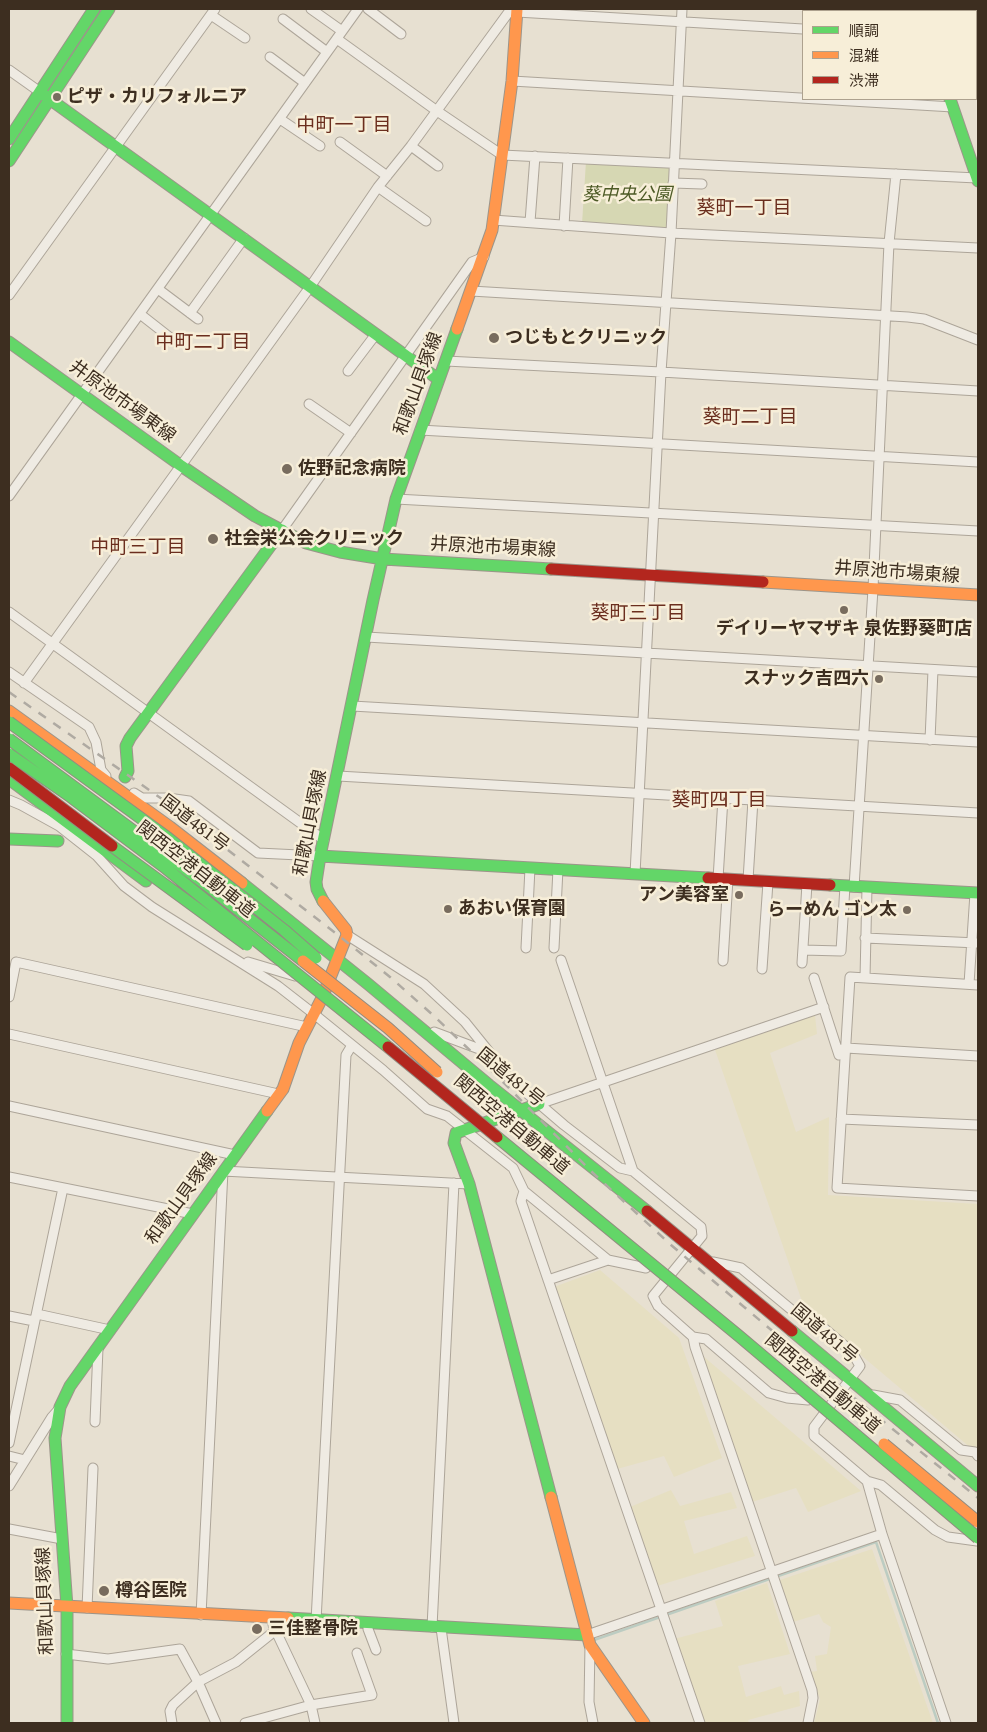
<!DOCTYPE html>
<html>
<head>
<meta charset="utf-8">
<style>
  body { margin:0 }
  #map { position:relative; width:987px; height:1732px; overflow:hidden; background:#e7e0d1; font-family:"Source Serif 4","Noto Sans JP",serif }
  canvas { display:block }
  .frame { position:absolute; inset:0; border:10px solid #3d2e20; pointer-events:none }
  .legend { position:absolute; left:802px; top:10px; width:175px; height:90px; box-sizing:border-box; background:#f7eed8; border:1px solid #ada18e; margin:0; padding:6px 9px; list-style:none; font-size:15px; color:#3d2e20 }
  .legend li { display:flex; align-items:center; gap:10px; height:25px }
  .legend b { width:25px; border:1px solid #ada18e }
</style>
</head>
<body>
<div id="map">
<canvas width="987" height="1732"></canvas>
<div class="frame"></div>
<ul class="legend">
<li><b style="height:6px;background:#63d668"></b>順調</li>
<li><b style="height:6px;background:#ff974d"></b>混雑</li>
<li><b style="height:6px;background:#b3261e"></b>渋滞</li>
</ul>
</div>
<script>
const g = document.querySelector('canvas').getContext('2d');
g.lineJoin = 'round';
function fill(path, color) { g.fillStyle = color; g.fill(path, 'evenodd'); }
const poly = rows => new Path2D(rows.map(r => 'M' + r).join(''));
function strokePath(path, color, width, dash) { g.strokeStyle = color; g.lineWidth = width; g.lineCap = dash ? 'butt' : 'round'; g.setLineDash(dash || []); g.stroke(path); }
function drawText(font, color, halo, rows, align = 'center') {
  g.font = font + ' "Source Serif 4","Noto Sans JP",serif'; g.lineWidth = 5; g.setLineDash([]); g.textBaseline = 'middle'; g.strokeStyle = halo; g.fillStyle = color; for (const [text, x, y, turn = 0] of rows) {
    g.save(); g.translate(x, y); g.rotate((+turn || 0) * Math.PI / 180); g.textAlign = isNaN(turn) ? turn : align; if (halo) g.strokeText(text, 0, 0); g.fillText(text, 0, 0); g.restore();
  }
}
fill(poly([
  [815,1015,817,1034,770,1053,796,1132,829,1117,828,1195,978,1204,978,1454,804,1307,713,1044],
  [600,1270,679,1338,722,1458,674,1477,664,1456,617,1469,554,1287],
  [703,1356,861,1491,808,1512,796,1488,752,1502],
  [671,1490,680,1506,731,1492,737,1508,684,1521,694,1554,747,1536,755,1556,657,1586,630,1507],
  [872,1549,933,1723,814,1723,820,1699,810,1672,817,1671,815,1656,827,1654,831,1627,823,1622,819,1614,793,1622,780,1580],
  [767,1583,790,1654,738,1666,746,1697,781,1686,784,1695,799,1691,800,1706,748,1720,749,1723,703,1723,674,1639,723,1626,715,1601]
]), '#e6dfc2');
fill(poly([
  [586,161,672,165,668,229,582,224]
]), '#d6d7b3');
strokePath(poly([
  [594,1640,876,1542,938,1723]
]), '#bcccc2', 2.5);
const street = poly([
  [311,9,342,31],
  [368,9,401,34],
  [898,9,900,11],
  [517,12,803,29],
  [211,15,245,38],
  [283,19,327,52],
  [337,39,437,111,502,155,977,178],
  [270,57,305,83],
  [9,70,40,92],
  [512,81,953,107],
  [976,90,978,92],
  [280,119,320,146],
  [340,142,387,176],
  [411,146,438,166],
  [673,183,702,184],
  [378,187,426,221],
  [493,220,671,233,978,248],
  [530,222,535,156],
  [564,226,568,158],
  [158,289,198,319],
  [471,291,908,317,924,319,978,340],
  [9,295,215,9],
  [190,313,244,238],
  [140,314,177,343],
  [446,361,661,372,978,391],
  [348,371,376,334],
  [309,404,351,433],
  [420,430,978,462],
  [9,496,358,9],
  [396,499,978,531],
  [282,530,472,262,484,257],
  [9,612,324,840],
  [366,637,978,672],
  [9,672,89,727,96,742,101,770,106,776],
  [24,683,310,287,378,187,411,146,511,9],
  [352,706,978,742],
  [930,740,933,670],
  [338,776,978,813],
  [134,793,142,798,168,798,189,801,258,853,320,856],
  [9,800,21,805,59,826,97,856,124,886,152,907,278,986,314,1014,383,1070,427,1109,447,1116,513,1168,524,1191,608,1260,646,1268],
  [635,874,661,372,671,233,682,9],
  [718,879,723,798],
  [748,880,753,800],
  [854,887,873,589,889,243,896,174],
  [347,935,424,984,465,1022,490,1053],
  [865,938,978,943],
  [526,948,530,868],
  [554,948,558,869],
  [803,950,841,951,845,886],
  [561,960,633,1171,701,1227,702,1236,653,1296,658,1306,693,1337,706,1339,769,1393,787,1398,808,1400],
  [723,961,728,879],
  [248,962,295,976],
  [802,963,807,884],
  [762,969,768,882],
  [814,978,839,1055],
  [865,978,867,887],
  [969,984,975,893],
  [978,985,850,977,837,1188,978,1196],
  [9,997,16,962,307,1027],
  [434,1032,490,1053,508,1077,564,1125,620,1168,633,1171],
  [9,1034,274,1093,278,1096],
  [838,1050,846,1048,978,1056],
  [539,1104,824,1007],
  [9,1106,235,1155],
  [841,1119,978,1125],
  [9,1177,193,1214],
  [524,1191,521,1201,700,1723],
  [713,1262,741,1268,793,1311,806,1313,852,1352,860,1366,814,1427,814,1436,867,1481,881,1485,935,1530,948,1537,977,1541],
  [548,1280,608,1260],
  [37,1314,110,1330],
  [9,1316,34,1321],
  [693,1337,695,1347,812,1690,813,1698,808,1723],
  [873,1395,900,1400,961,1450,975,1452,978,1456],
  [95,1422,98,1348],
  [9,1443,63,1188],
  [9,1456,25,1460],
  [867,1481,882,1534],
  [9,1486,52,1417,59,1409],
  [9,1529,62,1539],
  [87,1608,93,1468],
  [201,1615,223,1171,469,1184],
  [316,1621,346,1055,352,1045],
  [368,1624,368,1629,376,1650],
  [273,1625,311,1705,315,1723],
  [432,1627,454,1183],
  [441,1628,454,1723],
  [587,1635,882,1534,946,1723],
  [590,1645,589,1702,593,1723],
  [66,1654,108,1659,180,1649,198,1682,216,1723],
  [172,1723,170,1711,173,1705,198,1682,236,1662,276,1630],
  [245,1723,311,1705,372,1695,357,1653]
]);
const fast = poly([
  [873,9,875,11],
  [44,95,438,379],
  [950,99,978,181],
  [9,139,94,9],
  [9,161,109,9],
  [9,342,180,465,255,516,306,543,340,552,383,559,551,569],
  [125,777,128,771,126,746,130,738,282,530],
  [9,779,146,881],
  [9,839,58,841],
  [320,856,708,878],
  [242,883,368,984,489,1085,647,1211],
  [830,885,978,893],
  [323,901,317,889,316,882,320,856,373,600,396,499,457,329],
  [539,1104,456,1133,454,1143,469,1184,551,1497],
  [792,1331,978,1486],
  [288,1618,587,1635],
  [67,1723,67,1607,55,1438,60,1407,70,1386,267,1111]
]);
const slow = poly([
  [457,329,492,230,512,81,517,9],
  [763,582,978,595],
  [9,711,170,827,242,883],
  [267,1111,283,1089,299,1043,322,998,347,935,346,930,323,901],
  [551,1497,590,1645,644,1723],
  [9,1603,288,1618]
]);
const jam = poly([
  [551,569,763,582],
  [708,878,830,885],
  [647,1211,792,1331]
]);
strokePath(street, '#ada599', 11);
strokePath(fast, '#9c958a', 13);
strokePath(slow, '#9c958a', 13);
strokePath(jam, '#9c958a', 13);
strokePath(street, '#efebe3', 9);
strokePath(fast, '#63d668', 11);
strokePath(slow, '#ff974d', 11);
strokePath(jam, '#b3261e', 11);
strokePath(poly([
  [9,692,162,799,338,935,390,977,434,1016,500,1079,593,1173,671,1245,796,1351,978,1498]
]), '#afaaa2', 2.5, [9, 9]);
const fastBridge = poly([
  [9,722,168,838,284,930,316,958],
  [9,739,204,883,303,961],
  [9,754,71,797,163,866,388,1047],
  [112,846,247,945],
  [497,1137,739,1336,978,1538]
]);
const slowBridge = poly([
  [303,961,388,1028,437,1072],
  [884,1444,978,1522]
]);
const jamBridge = poly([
  [9,768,112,846],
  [388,1047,497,1137]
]);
strokePath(fastBridge, '#928b80', 13, []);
strokePath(slowBridge, '#928b80', 13, []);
strokePath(jamBridge, '#928b80', 13, []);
strokePath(fastBridge, '#63d668', 11);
strokePath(slowBridge, '#ff974d', 11);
strokePath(jamBridge, '#b3261e', 11);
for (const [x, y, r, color] of [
  [57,97,5,"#786c5e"],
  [494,338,6,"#786c5e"],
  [287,469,6,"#786c5e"],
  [213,539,6,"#786c5e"],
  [844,610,5,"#786c5e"],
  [879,679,5,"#786c5e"],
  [739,895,5,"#786c5e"],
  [448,909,5,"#786c5e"],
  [907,910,5,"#786c5e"],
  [104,1591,6,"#786c5e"],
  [257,1629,6,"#786c5e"]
]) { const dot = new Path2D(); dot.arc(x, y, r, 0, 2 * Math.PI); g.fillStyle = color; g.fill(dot); strokePath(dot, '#f7eed8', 2); }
drawText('bold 18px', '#3d2e20', '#f7eed8', [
  ["ピザ・カリフォルニア",67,97],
  ["つじもとクリニック",505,338],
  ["佐野記念病院",298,469],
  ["社会栄公会クリニック",224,539],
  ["デイリーヤマザキ 泉佐野葵町店",844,629,"center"],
  ["スナック吉四六",869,679,"right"],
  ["アン美容室",729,895,"right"],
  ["あおい保育園",458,909],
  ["らーめん ゴン太",897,910,"right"],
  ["樽谷医院",115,1591],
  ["三佳整骨院",268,1629]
], 'left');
drawText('italic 18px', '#4d5a26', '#f7eed8', [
  ["葵中央公園",627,195]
]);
drawText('18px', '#3d2e20', '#f7eed8', [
  ["和歌山貝塚線",419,384,-70],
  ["井原池市場東線",122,402,36],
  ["井原池市場東線",493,548,3],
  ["井原池市場東線",897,573,4],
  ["和歌山貝塚線",311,823,-79],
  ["国道481号",194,824,37],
  ["関西空港自動車道",195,870,38],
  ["国道481号",510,1078,39],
  ["関西空港自動車道",511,1125,40],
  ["和歌山貝塚線",182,1199,-54],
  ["国道481号",824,1334,40],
  ["関西空港自動車道",822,1384,40],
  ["和歌山貝塚線",46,1601,-92]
]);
drawText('19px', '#6b2e1e', '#f7eed8', [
  ["中町一丁目",344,126],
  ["葵町一丁目",744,209],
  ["中町二丁目",203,343],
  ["葵町二丁目",750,418],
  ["中町三丁目",138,548],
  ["葵町三丁目",638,614],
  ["葵町四丁目",719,801]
]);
</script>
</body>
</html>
